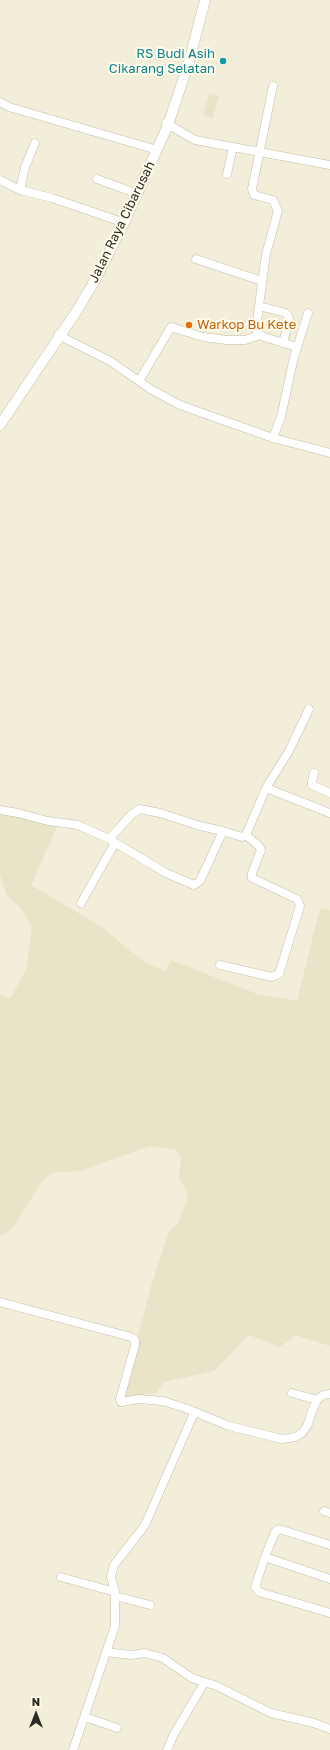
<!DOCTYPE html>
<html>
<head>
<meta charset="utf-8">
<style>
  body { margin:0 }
  #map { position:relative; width:330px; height:1750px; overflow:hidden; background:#f2eed9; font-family:"Golos Text",sans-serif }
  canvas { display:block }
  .north { position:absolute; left:16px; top:1694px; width:40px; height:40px; -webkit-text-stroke:3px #fffceb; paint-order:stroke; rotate:0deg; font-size:11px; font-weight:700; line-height:16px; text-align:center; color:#2d2c24 }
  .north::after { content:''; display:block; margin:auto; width:14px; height:18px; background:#2d2c24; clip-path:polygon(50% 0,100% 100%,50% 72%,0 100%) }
</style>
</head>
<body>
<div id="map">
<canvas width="330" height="1750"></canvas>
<div class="north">N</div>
</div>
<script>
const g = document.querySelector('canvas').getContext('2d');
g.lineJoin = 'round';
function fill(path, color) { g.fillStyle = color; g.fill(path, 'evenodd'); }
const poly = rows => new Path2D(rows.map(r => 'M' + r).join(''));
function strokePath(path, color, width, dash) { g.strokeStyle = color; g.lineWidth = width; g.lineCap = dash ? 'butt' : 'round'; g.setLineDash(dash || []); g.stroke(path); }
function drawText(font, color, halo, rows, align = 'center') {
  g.font = font + ' "Golos Text",sans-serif'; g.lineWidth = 4; g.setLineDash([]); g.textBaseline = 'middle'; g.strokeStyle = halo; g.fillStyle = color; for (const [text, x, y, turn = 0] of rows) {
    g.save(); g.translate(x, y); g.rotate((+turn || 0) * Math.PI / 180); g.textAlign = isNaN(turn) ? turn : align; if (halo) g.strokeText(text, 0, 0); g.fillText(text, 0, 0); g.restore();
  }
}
fill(poly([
  [209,93,219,96,213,118,203,115],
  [0,810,60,820,31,885,102,927,144,962,166,971,171,960,257,994,297,1001,320,908,330,910,330,1346,295,1335,280,1347,249,1335,214,1371,164,1382,156,1393,121,1398,152,1283,169,1231,178,1224,188,1197,184,1185,179,1179,181,1158,176,1150,150,1146,80,1171,54,1172,42,1181,13,1228,0,1236,0,995,10,999,26,970,32,927,21,908,7,896,0,875]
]), '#e9e3c8');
const minor = poly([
  [273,86,252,189,254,195,273,200,278,211,266,254,256,328,258,333,264,337,297,347],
  [0,102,9,107,154,149],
  [166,123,195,140,330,165],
  [227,174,233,147],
  [97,179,135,193],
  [0,180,20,190,52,198,122,222],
  [20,190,25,167,35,143],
  [196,259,262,281],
  [259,306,286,313,288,316,289,320,283,343],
  [58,335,110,361,152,390,180,405,273,438,330,453],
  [139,381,171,327,203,337,227,340,245,340,260,335],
  [273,438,281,417,294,357,308,313],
  [314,773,312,781,312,785,330,793],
  [266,788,289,751,309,709],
  [0,810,18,813,48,821,78,825,109,839,166,873,194,885,200,881,223,831,242,837,246,835,266,788,330,813],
  [109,839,132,814,140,809,160,813,200,826,223,831],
  [81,903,115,843],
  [220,965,272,977,279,974,300,906,297,899,252,878,252,873,261,850,259,846,246,835],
  [0,1302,131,1337,135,1340,135,1345,120,1399,121,1402,139,1399,163,1401,185,1408,229,1426,282,1439,296,1437,303,1432,308,1424,312,1411,317,1400,323,1395,330,1394],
  [292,1393,317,1400],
  [324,1511,330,1513],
  [265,1557,275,1532,279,1529,330,1545],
  [61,1577,115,1592],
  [330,1579,265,1557,255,1587,259,1592,330,1613],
  [115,1596,150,1605],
  [106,1652,131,1655,145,1653,163,1658,192,1678,217,1686,271,1713,314,1723,330,1729],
  [85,1717,117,1728],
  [73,1750,115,1626,115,1592,111,1577,114,1565,145,1525,194,1413],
  [167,1750,174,1734,204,1683]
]);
const major = poly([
  [0,425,78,309,94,282,124,223,168,125,189,62,205,0]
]);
strokePath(minor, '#c2beaa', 9);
strokePath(major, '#c2beaa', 11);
strokePath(minor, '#fff', 8);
strokePath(major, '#fff', 10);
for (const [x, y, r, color] of [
  [223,61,4,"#0f9aa8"],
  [189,325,4,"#e8710a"]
]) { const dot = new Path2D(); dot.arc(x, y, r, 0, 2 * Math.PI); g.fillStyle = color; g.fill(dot); strokePath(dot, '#fffceb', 1.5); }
drawText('13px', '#0d838f', '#fffceb', [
  ["RS Budi Asih",215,54],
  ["Cikarang Selatan",215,69]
], 'right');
drawText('13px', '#2d2c24', '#fffceb', [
  ["Jalan Raya Cibarusah",122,222,-64]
]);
drawText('13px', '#c56008', '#fffceb', [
  ["Warkop Bu Kete",197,325]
], 'left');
</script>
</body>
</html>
